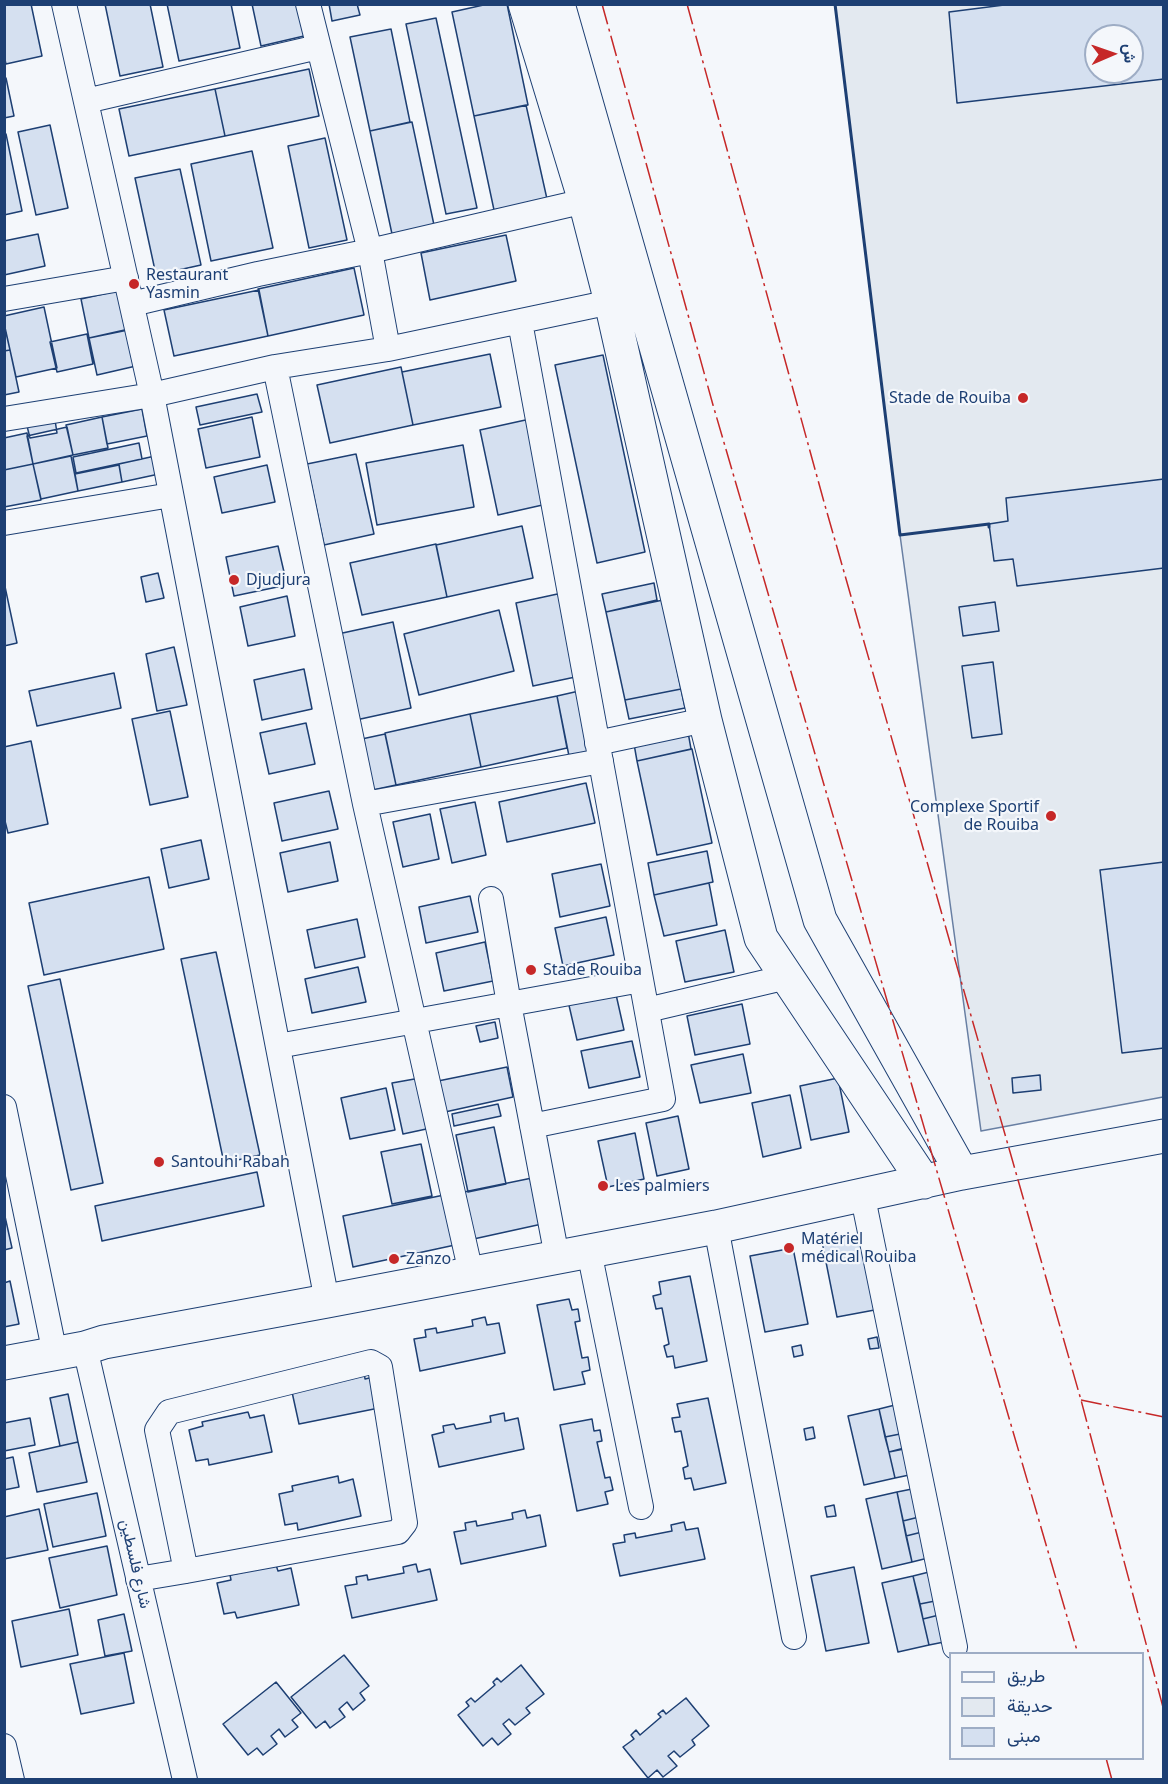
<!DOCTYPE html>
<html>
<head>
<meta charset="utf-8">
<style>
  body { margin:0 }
  #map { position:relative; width:1168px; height:1784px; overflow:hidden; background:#f4f7fb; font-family:"Noto Sans",Vazirmatn,sans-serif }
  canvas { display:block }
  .frame { position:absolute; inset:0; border:6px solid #1d3f73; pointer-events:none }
  .legend { position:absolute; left:949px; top:1652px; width:195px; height:108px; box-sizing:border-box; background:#f4f7fb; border:2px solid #9eadc5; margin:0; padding:8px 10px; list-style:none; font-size:18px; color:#1d3f73 }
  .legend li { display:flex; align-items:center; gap:12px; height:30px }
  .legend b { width:30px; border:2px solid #9eadc5 }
  .north { position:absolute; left:1084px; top:24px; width:60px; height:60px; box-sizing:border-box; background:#f4f7fb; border:2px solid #9eadc5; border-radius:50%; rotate:88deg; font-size:16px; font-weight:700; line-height:24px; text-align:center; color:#1d3f73 }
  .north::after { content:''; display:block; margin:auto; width:21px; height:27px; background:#c62828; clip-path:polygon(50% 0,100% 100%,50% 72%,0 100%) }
</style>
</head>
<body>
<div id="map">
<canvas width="1168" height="1784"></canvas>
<div class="frame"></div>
<ul class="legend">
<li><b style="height:8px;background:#f4f7fb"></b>طريق</li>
<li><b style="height:16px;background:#e3e9f0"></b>حديقة</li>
<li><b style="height:16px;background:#d5e0f0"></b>مبنى</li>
</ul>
<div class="north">ش</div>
</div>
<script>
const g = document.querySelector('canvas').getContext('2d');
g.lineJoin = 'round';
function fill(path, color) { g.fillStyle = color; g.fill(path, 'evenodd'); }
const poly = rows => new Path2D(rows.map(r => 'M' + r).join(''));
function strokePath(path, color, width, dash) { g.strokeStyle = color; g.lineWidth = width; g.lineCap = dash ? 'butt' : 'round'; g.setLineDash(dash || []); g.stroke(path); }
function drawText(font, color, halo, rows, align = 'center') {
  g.font = font + ' "Noto Sans",Vazirmatn,sans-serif'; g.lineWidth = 4.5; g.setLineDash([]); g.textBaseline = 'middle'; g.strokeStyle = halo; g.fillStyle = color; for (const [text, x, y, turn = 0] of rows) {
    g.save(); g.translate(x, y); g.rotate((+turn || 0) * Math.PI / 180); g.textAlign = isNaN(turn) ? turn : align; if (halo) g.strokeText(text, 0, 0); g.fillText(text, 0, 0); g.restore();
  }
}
const green = poly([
  [835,5,1163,5,1163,1097,981,1131,900,535,835,5],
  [1096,36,1132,36,1132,72,1096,72,1096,36]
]);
fill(green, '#e3e9f0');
strokePath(green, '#687fa3', 1.5);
const building = poly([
  [4,4,31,4,42,56,6,64,4,56,4,4],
  [105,4,150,4,163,67,120,76,105,4],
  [167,4,231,4,240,48,179,61,167,4],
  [252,4,298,4,304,36,261,46,252,4],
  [329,4,357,4,360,15,332,21,329,4],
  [488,4,507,4,528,105,474,116,452,12,488,4],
  [1012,4,1164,4,1164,79,957,103,949,12,1012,4],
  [1096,36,1132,36,1132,72,1096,72,1096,36],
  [436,18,477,208,446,214,406,24,436,18],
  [391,29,410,122,370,131,350,37,391,29],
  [309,69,319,116,225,136,215,89,309,69],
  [4,78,6,78,14,116,4,118,4,78],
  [215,89,225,136,129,156,119,109,215,89],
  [526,105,547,199,494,210,474,116,526,105],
  [412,122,434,225,392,234,370,131,412,122],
  [50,125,68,208,36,215,18,132,50,125],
  [6,134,22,211,4,215,4,135,6,134],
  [325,138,347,240,309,248,288,146,325,138],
  [252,151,273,248,211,261,191,164,252,151],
  [180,169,201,265,156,275,135,178,180,169],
  [38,234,45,266,4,275,4,241,38,234],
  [506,235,516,281,430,300,421,253,506,235],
  [354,268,364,315,268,336,258,289,354,268],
  [121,290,129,329,89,338,81,299,121,290],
  [259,290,268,336,174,356,164,310,259,290],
  [44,307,57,368,16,377,4,323,4,316,44,307],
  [4,324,10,350,4,351,4,324],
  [128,330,136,366,97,375,89,338,128,330],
  [87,334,93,364,57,372,50,342,87,334],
  [10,350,19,392,4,395,4,351,10,350],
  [490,354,501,407,413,425,402,372,490,354],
  [603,355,645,552,597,563,555,365,603,355],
  [401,367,413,425,330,443,317,385,401,367],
  [257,394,262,412,200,425,196,407,257,394],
  [142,409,147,436,107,444,102,417,142,409],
  [102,417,108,448,73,455,66,425,102,417],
  [252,417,260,457,206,468,198,429,252,417],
  [530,419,547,504,498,515,480,430,530,419],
  [55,420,57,433,30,438,27,426,55,420],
  [67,427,73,455,33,464,27,436,67,427],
  [27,433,33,464,4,470,4,438,27,433],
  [139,443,142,459,76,473,73,457,139,443],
  [463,445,474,507,377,525,366,463,463,445],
  [356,454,374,534,324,545,307,464,356,454],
  [71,456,78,491,41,499,33,464,71,456],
  [155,456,159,474,122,482,119,464,155,456],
  [33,464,41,500,4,507,4,470,33,464],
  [119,465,122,482,78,491,75,474,119,465],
  [267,465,275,502,222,513,214,477,267,465],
  [1164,479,1164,568,1017,586,1013,559,994,561,989,524,1008,521,1006,498,1164,479],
  [522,526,533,578,447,597,436,545,522,526],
  [436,544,447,597,362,615,350,563,436,544],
  [278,546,287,585,234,596,226,557,278,546],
  [158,573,164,598,146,602,141,577,158,573],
  [4,582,17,643,4,646,4,582],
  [654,583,657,600,606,612,602,594,654,583],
  [562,593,580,676,533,686,516,603,562,593],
  [287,596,295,636,248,646,240,607,287,596],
  [663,600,681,689,625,700,606,612,663,600],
  [995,602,999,631,963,636,959,607,995,602],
  [499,610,514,671,419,695,404,634,499,610],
  [393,622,411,708,356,720,338,634,393,622],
  [174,647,187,705,157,711,146,654,174,647],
  [993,662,1002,734,972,738,962,666,993,662],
  [304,669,312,709,262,720,254,680,304,669],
  [114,673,121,708,37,726,29,691,114,673],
  [681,689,685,708,629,719,625,700,681,689],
  [579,691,592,751,569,756,557,696,579,691],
  [557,696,567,748,481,767,470,714,557,696],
  [170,711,188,797,150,805,132,719,170,711],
  [470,714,481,767,396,785,385,733,470,714],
  [306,723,315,764,269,774,260,733,306,723],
  [688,732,691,749,637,761,634,744,688,732],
  [385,734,396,785,368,791,357,740,385,734],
  [31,741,48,824,8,833,4,817,4,747,31,741],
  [692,749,712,843,657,855,637,761,692,749],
  [586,783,595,823,507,842,499,802,586,783],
  [329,791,338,829,282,841,274,803,329,791],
  [475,802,486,855,452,863,440,809,475,802],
  [430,814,439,859,403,867,393,822,430,814],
  [201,840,209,879,169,888,161,849,201,840],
  [330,842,338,881,288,892,280,853,330,842],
  [707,851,713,882,654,895,648,863,707,851],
  [1164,862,1164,1048,1122,1053,1100,870,1164,862],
  [601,864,610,906,560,917,552,874,601,864],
  [149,877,164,949,44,975,29,903,149,877],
  [709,883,717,925,664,936,654,895,709,883],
  [470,896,478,932,426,943,419,907,470,896],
  [606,917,614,955,563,966,555,928,606,917],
  [357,919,365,957,315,968,307,930,357,919],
  [725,930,734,972,685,982,676,941,725,930],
  [485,942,493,981,444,991,436,953,485,942],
  [216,952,260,1155,224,1163,181,959,216,952],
  [358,967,366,1002,312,1013,305,979,358,967],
  [60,979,103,1183,71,1190,28,986,60,979],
  [615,990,624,1030,577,1040,568,1001,615,990],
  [742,1004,750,1044,695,1055,687,1016,742,1004],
  [495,1022,498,1038,480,1042,476,1026,495,1022],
  [632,1041,640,1077,589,1088,581,1051,632,1041],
  [743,1054,751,1093,700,1103,691,1065,743,1054],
  [507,1067,513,1097,445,1112,438,1081,507,1067],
  [1040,1075,1041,1090,1013,1093,1012,1078,1040,1075],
  [420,1078,431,1128,403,1134,392,1083,420,1078],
  [838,1078,849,1132,811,1140,800,1086,838,1078],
  [386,1088,395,1130,350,1139,341,1098,386,1088],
  [790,1095,801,1148,763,1157,752,1103,790,1095],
  [498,1104,501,1116,454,1126,452,1114,498,1104],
  [678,1116,689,1169,657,1176,646,1123,678,1116],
  [494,1127,506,1184,468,1192,456,1135,494,1127],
  [635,1133,644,1179,608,1187,598,1141,635,1133],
  [421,1144,432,1196,392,1204,381,1152,421,1144],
  [257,1172,264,1206,102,1241,95,1206,257,1172],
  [532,1178,542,1224,469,1240,459,1193,532,1178],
  [444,1195,455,1245,353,1267,343,1216,444,1195],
  [4,1212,12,1248,4,1250,4,1212],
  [865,1233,880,1309,837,1317,822,1242,865,1233],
  [793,1248,808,1324,765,1332,750,1256,793,1248],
  [690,1276,707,1361,675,1368,673,1356,667,1357,664,1346,669,1344,662,1308,656,1309,653,1296,661,1294,659,1282,690,1276],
  [10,1281,19,1324,4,1327,4,1283,10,1281],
  [569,1299,572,1310,578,1309,580,1321,575,1322,582,1358,588,1357,590,1370,582,1372,585,1384,554,1390,537,1305,569,1299],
  [485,1317,487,1325,499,1323,505,1353,420,1371,414,1339,426,1337,425,1330,436,1328,437,1333,473,1326,472,1320,485,1317],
  [877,1337,879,1348,870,1349,868,1339,877,1337],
  [801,1345,803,1355,794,1357,792,1347,801,1345],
  [364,1371,365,1379,378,1376,384,1407,299,1424,292,1392,364,1371],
  [68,1394,78,1442,60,1446,50,1398,68,1394],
  [708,1398,726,1483,694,1490,691,1478,685,1479,683,1468,688,1466,681,1431,675,1432,672,1418,680,1417,677,1404,708,1398],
  [899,1404,905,1433,885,1437,879,1409,899,1404],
  [879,1409,895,1478,864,1485,848,1416,879,1409],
  [248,1412,250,1418,264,1415,272,1452,209,1465,208,1459,196,1461,189,1430,203,1426,202,1422,248,1412],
  [504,1413,505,1421,518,1418,524,1449,439,1467,432,1435,444,1432,443,1426,454,1424,456,1429,491,1422,490,1416,504,1413],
  [30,1418,35,1445,4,1451,4,1423,30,1418],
  [592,1419,594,1431,600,1430,602,1441,597,1442,605,1478,610,1477,613,1490,605,1492,608,1504,577,1511,560,1425,592,1419],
  [813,1427,815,1438,806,1440,804,1429,813,1427],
  [905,1433,909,1448,889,1452,885,1437,905,1433],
  [78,1442,87,1482,37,1492,29,1453,78,1442],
  [908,1447,914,1474,895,1478,889,1452,908,1447],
  [13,1457,19,1487,4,1490,4,1459,13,1457],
  [338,1476,339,1483,353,1479,361,1516,298,1530,297,1523,285,1525,279,1494,293,1491,292,1486,338,1476],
  [917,1488,923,1516,903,1521,897,1492,917,1488],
  [897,1492,912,1562,882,1569,866,1499,897,1492],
  [97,1493,106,1536,53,1547,44,1504,97,1493],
  [834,1505,836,1516,827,1517,825,1507,834,1505],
  [39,1509,48,1550,4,1559,4,1517,39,1509],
  [525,1510,527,1518,540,1515,546,1546,461,1564,454,1532,466,1530,465,1523,476,1521,477,1526,513,1519,512,1513,525,1510],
  [923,1516,926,1531,906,1536,903,1521,923,1516],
  [684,1522,686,1530,698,1528,705,1559,620,1576,613,1544,625,1542,624,1535,635,1533,636,1538,672,1531,671,1525,684,1522],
  [926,1531,932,1557,912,1562,906,1536,926,1531],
  [107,1546,117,1595,60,1608,49,1558,107,1546],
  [416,1564,418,1572,430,1569,437,1600,352,1618,345,1586,357,1584,356,1577,367,1575,368,1580,404,1573,403,1567,416,1564],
  [276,1565,278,1571,291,1568,299,1605,237,1618,235,1612,224,1614,217,1583,231,1580,230,1575,276,1565],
  [854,1567,869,1643,826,1651,811,1576,854,1567],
  [933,1571,940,1600,920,1604,913,1576,933,1571],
  [913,1576,929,1645,898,1652,882,1583,913,1576],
  [940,1600,943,1614,923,1619,920,1604,940,1600],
  [69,1609,78,1655,21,1667,12,1621,69,1609],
  [124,1614,132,1651,105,1656,98,1620,124,1614],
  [943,1614,949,1641,929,1645,923,1619,943,1614],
  [124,1653,134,1703,81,1714,70,1664,124,1653],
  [344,1655,369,1686,360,1693,365,1700,353,1710,347,1702,339,1709,345,1717,330,1728,325,1721,316,1728,291,1697,344,1655],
  [521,1665,544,1694,526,1708,530,1713,515,1725,509,1719,503,1724,511,1734,498,1745,492,1738,483,1746,458,1715,469,1706,466,1702,471,1698,475,1702,495,1685,493,1682,497,1678,501,1682,521,1665],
  [276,1682,301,1713,292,1720,298,1727,285,1737,279,1729,271,1736,277,1744,263,1755,257,1748,248,1755,223,1724,276,1682],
  [686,1698,709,1726,692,1740,695,1745,680,1757,674,1751,668,1756,677,1766,663,1777,657,1770,648,1778,623,1747,634,1739,631,1735,636,1730,640,1735,661,1717,658,1714,663,1710,666,1714,686,1698]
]);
fill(building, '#d5e0f0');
strokePath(building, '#1d3f73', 1.5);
const street = poly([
  [64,4,152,395,327,1301],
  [308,4,370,251,388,349],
  [86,101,318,47],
  [4,299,126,278],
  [132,304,258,274,370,251,585,201],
  [520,322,663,1099,532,1126],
  [275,367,365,804,471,1273],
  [4,419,152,395,275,367,388,349,611,302],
  [4,523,171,495],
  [597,743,705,720],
  [365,804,601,761],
  [491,899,509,1004,641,980],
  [647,1010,787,977],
  [278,1046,509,1004,557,1257],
  [4,1107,55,1354],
  [862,1193,955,1647],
  [716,1227,794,1637],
  [589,1251,641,1507],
  [85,1348,185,1780],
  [138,1579,186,1571,398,1532,405,1523,380,1367,371,1362,169,1412,157,1430,186,1571],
  [4,1746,12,1780]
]);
const secondary = poly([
  [525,4,585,201,611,302,705,720,761,938,924,1182],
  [558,4,820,920,962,1173],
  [4,1363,85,1348,104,1342,327,1301,716,1227,962,1173,1164,1136]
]);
strokePath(street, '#1d3f73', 26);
strokePath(secondary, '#1d3f73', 35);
strokePath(street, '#f4f7fb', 24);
strokePath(secondary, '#f4f7fb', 33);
strokePath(poly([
  [835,4,900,535,989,524,989,527]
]), '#1d3f73', 3);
strokePath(poly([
  [602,4,713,405,1078,1654],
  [687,4,824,502,1081,1400,1164,1711],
  [1081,1400,1164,1417],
  [1106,1758,1112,1780]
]), '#c62828', 1.5, [21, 4.5, 3, 4.5]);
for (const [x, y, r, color] of [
  [134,284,6,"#c62828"],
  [1023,398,6,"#c62828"],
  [234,580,6,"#c62828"],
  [1051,816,6,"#c62828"],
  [531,970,6,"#c62828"],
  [159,1162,6,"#c62828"],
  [603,1186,6,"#c62828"],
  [789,1248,6,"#c62828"],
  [394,1259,6,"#c62828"]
]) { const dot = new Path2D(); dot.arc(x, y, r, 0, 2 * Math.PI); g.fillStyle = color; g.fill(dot); strokePath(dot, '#f4f7fb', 2); }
drawText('16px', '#1d3f73', '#f4f7fb', [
  ["Restaurant",146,275],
  ["Yasmin",146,293],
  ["Stade de Rouiba",1011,398,"right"],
  ["Djudjura",246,580],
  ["Complexe Sportif",1039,807,"right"],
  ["de Rouiba",1039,825,"right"],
  ["Stade Rouiba",543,970],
  ["Santouhi Rabah",171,1162],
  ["Les palmiers",615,1186],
  ["Matériel",801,1239],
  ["médical Rouiba",801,1257],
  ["Zanzo",406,1259]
], 'left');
drawText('16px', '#1d3f73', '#f4f7fb', [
  ["شارع فلسطين",135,1564,77]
]);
</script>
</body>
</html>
